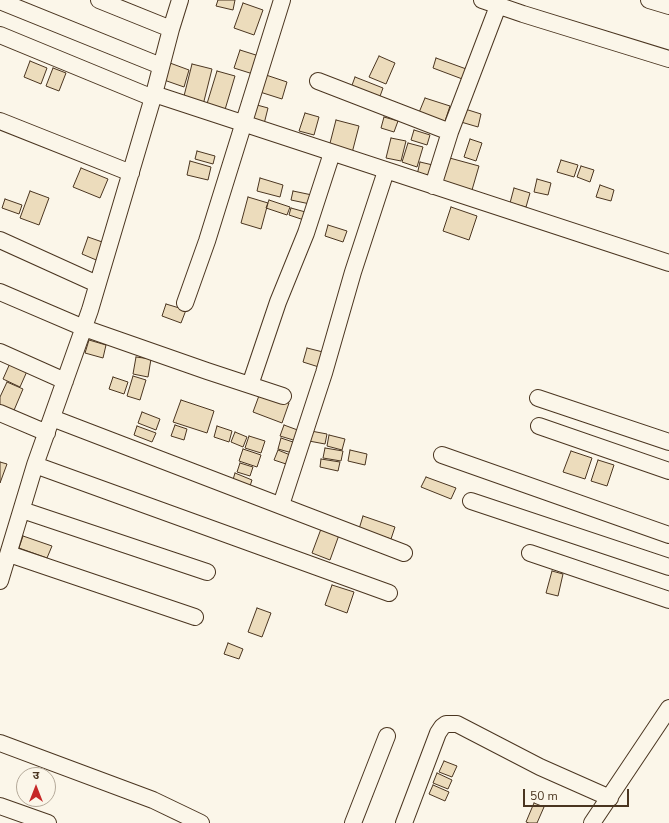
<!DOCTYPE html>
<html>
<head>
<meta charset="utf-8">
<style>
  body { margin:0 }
  #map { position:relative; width:669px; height:823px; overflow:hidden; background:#fbf6e9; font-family:"Nunito Sans","Noto Sans Devanagari",sans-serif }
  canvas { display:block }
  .north { position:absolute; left:16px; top:767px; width:40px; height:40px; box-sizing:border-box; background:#fbf6e9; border:1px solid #b4a999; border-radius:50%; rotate:0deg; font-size:11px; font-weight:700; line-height:16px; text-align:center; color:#4a3520 }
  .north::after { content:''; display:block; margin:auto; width:14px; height:18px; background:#c62828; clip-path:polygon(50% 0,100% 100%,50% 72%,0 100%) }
  .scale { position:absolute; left:523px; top:789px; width:106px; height:18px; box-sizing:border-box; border:2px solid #4a3520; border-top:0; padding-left:5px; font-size:12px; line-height:14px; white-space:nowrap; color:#4a3520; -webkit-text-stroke:3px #fbf6e9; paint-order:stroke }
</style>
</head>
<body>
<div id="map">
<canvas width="669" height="823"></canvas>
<div class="north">उ</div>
<div class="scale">50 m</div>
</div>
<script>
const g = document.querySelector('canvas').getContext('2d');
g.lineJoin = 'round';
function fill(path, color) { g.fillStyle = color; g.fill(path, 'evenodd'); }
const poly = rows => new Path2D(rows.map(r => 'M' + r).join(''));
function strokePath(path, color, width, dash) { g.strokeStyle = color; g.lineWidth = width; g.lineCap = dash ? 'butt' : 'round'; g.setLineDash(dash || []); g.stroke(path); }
const building = poly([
  [218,0,235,0,233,10,216,6,218,0],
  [243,3,263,10,254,35,234,28,243,3],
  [240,50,259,56,253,74,234,68,240,50],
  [379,56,395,63,386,84,369,77,379,56],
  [436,58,469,70,465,80,433,68,436,58],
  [30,61,47,68,41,84,24,77,30,61],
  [170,63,189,70,184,87,164,80,170,63],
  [192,64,212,69,203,105,183,100,192,64],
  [53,68,66,73,59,91,46,86,53,68],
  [217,71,235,76,224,113,206,107,217,71],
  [266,75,287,82,282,99,260,92,266,75],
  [355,77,383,88,379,99,351,88,355,77],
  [425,98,450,106,444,124,418,115,425,98],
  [257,105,268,108,264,124,252,120,257,105],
  [465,109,481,114,478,127,461,122,465,109],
  [305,113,319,117,314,135,299,131,305,113],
  [384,117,398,121,394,132,381,128,384,117],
  [336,120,359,126,352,153,329,147,336,120],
  [414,130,430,135,427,145,411,140,414,130],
  [391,138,406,141,401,161,386,158,391,138],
  [470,139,482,143,476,161,464,157,470,139],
  [408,143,423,147,417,167,402,162,408,143],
  [197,151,215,156,213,164,195,159,197,151],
  [446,157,479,166,472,190,439,181,446,157],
  [561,160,578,165,574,177,557,172,561,160],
  [190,161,211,167,208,180,187,175,190,161],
  [420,162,437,166,433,178,417,175,420,162],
  [581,166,594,170,590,182,577,177,581,166],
  [81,168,108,179,100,198,73,187,81,168],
  [260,178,283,185,280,197,257,191,260,178],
  [537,179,551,183,548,195,534,192,537,179],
  [600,185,614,190,611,201,596,197,600,185],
  [514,188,530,193,526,207,510,203,514,188],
  [30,191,49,198,39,225,20,218,30,191],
  [293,191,312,195,310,204,291,200,293,191],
  [248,197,268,203,261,229,241,223,248,197],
  [5,199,22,205,19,214,2,208,5,199],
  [269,200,290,207,287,215,266,208,269,200],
  [451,207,477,216,469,240,443,231,451,207],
  [291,208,309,213,307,221,289,215,291,208],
  [328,225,347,231,343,242,325,236,328,225],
  [88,237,108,244,101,262,82,254,88,237],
  [166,304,186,310,181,323,162,316,166,304],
  [89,340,106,345,103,358,85,353,89,340],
  [307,348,327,353,322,368,303,362,307,348],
  [136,357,151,359,148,377,133,374,136,357],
  [11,361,28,369,20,387,3,379,11,361],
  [133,376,146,380,140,400,127,396,133,376],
  [113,377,128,382,124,394,109,389,113,377],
  [7,382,23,389,12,415,0,410,0,397,7,382],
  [260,393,289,403,282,423,253,412,260,393],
  [181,400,214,411,207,433,173,422,181,400],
  [142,412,160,419,156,430,138,423,142,412],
  [175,425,187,429,184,440,171,436,175,425],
  [284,425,303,432,300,442,280,436,284,425],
  [137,426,156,433,152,442,134,435,137,426],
  [217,426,232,431,229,442,214,437,217,426],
  [311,431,327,434,325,444,309,441,311,431],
  [235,432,247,437,243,447,231,442,235,432],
  [329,435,345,439,342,450,327,446,329,435],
  [249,436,265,441,261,453,245,448,249,436],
  [281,438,299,444,296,454,278,449,281,438],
  [325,448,343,451,341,461,323,458,325,448],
  [243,449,261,455,257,467,239,461,243,449],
  [278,450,295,457,292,466,274,460,278,450],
  [350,450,367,454,365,465,348,461,350,450],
  [571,451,592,458,585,479,563,472,571,451],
  [321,459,340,462,338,471,320,467,321,459],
  [598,460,614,465,607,486,591,481,598,460],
  [0,462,7,464,0,483,0,462],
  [240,463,253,467,250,476,237,472,240,463],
  [235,473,252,480,249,489,232,483,235,473],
  [426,477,456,488,451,499,421,487,426,477],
  [363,516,395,527,391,539,359,529,363,516],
  [321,529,339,535,330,560,312,553,321,529],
  [23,536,52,546,47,558,19,548,23,536],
  [552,571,563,574,558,596,546,593,552,571],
  [332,585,354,592,347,613,325,605,332,585],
  [257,608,271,613,262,637,248,632,257,608],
  [228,643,243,649,239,659,224,654,228,643],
  [444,761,457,766,452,777,439,772,444,761],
  [437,773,452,780,448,789,433,783,437,773],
  [433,785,449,792,445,801,429,794,433,785],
  [534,803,544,807,537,823,529,823,526,822,534,803]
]);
fill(building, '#ecdcbc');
strokePath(building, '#4a3520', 1);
const minor = poly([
  [99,0,171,29],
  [482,0,523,14,669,59],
  [649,0,669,6],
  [0,1,161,66],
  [0,35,153,98],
  [318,81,450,132],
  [154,94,669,263],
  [0,121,131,173],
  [433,186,450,132,498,6],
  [0,240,97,284],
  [0,292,84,328,207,371,283,396],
  [185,303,207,241,282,0],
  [0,352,65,381],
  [250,385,278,302,306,233,332,153],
  [538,398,669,442],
  [0,413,47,433],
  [52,418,404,553],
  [539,426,669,471],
  [442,455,669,535],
  [35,465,389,593],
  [471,501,669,567],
  [281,505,324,373,353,272,386,171],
  [22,510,207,572],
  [530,553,669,600],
  [9,554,195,617],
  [0,581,35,465,90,310,154,94,171,29,180,0],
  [0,743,153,800,201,823],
  [0,806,48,823],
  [353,823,387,736],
  [404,823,438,733,442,727,446,724,457,724,540,767,610,798],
  [592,823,669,708]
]);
strokePath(minor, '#4a3520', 18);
strokePath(minor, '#fbf6e9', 16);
</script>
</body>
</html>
